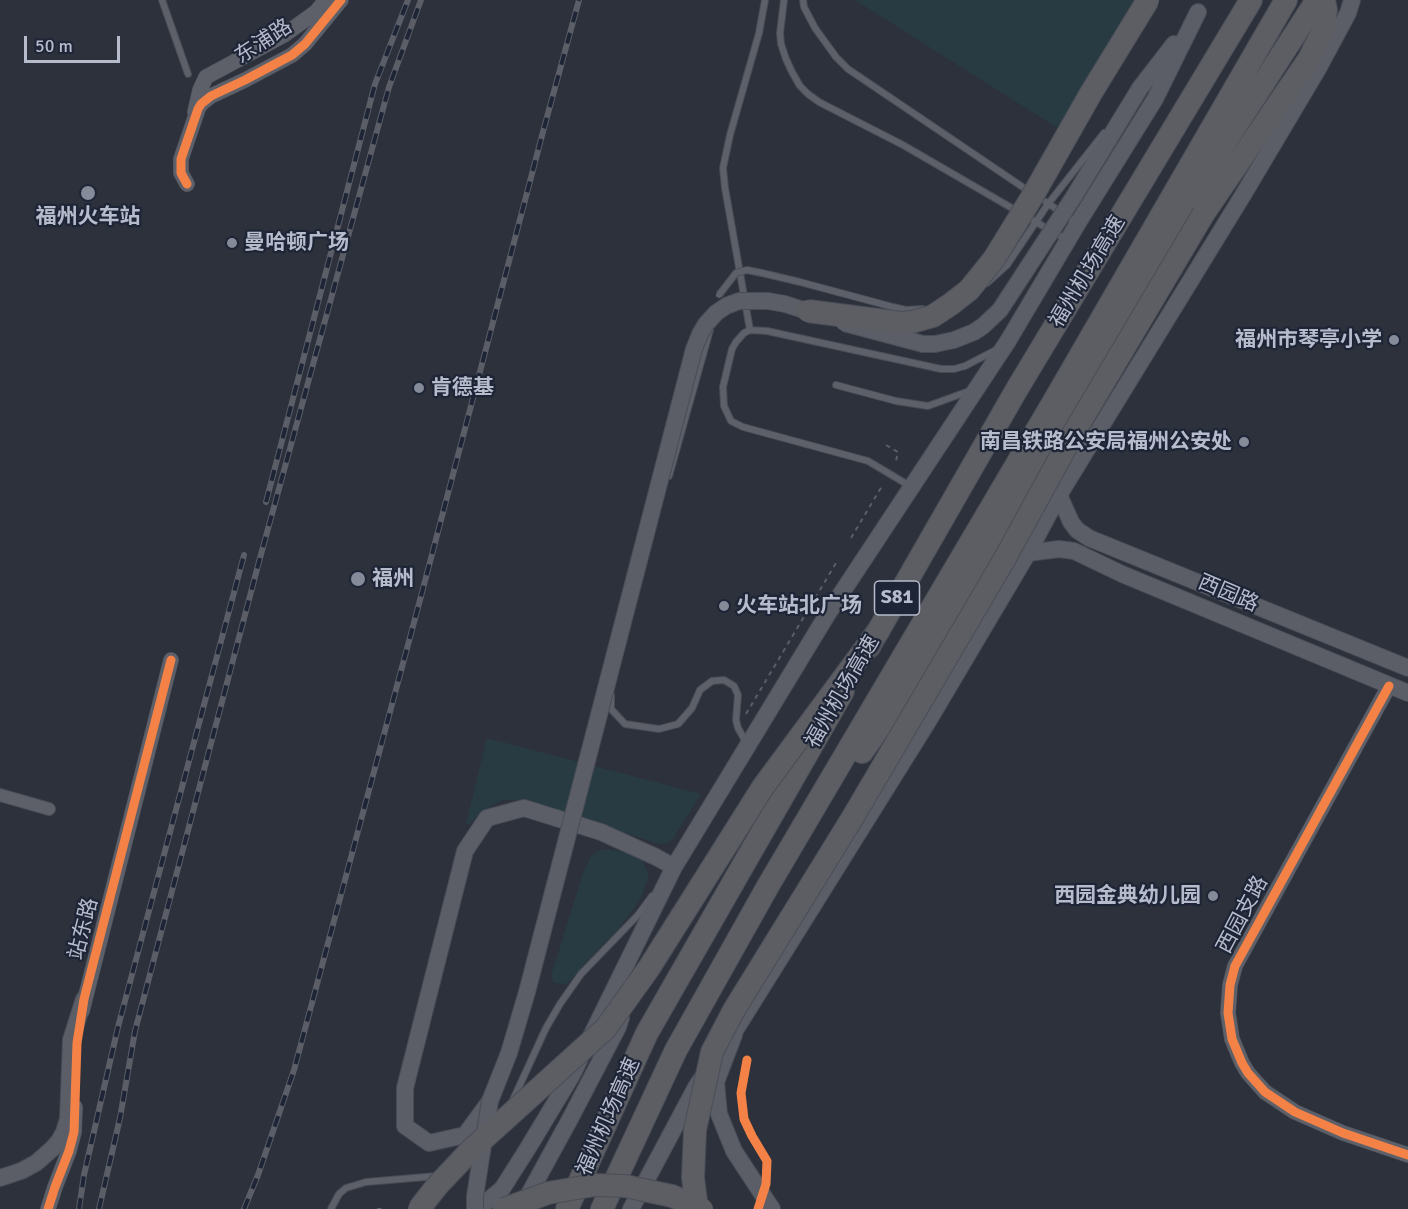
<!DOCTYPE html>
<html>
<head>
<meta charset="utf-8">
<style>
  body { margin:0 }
  #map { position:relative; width:1408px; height:1209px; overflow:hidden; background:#2c313c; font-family:Signika,sans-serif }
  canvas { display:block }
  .scale { position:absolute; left:24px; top:36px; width:96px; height:27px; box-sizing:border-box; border:3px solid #b7bccc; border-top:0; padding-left:8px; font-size:18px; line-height:21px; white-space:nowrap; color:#b7bccc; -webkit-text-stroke:4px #1e2537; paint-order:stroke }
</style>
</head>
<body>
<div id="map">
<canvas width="1408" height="1209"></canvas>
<div class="scale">50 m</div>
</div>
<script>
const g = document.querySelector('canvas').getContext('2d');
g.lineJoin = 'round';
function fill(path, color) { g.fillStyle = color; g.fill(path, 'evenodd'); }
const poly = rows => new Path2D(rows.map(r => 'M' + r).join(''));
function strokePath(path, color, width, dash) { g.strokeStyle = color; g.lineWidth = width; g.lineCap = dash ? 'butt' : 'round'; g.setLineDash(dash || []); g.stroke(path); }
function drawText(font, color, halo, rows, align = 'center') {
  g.font = font + ' Signika,"Noto Sans SC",sans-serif'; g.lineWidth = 4.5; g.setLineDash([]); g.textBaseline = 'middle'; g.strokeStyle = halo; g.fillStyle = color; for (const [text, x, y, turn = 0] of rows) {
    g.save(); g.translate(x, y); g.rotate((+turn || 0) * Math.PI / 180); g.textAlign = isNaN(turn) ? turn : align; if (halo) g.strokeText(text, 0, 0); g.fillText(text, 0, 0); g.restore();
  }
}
fill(poly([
  [855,0,1135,0,1059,129],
  [487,738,701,794,673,839,666,844,656,843,523,800,503,800,492,805,481,813,470,824,466,824],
  [608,849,624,852,639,857,644,864,649,876,641,898,615,934,604,943,567,984,554,983,551,976,583,873,591,856,598,851]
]), '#283b43');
const service = poly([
  [162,0,188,74],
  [784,0,780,33,781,44,786,59,792,72,800,86,808,94,819,102,903,145,1067,240],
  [803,0,804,7,815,28,836,57,848,69,1030,192],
  [1046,202,1077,223],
  [762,273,800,282,893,307,906,310,923,309],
  [987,283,1007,265,1048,204,1104,133],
  [750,330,725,188,723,168,730,135,759,33,765,0],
  [836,385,896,401,928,406,972,390],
  [669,476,710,330],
  [910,486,868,461,743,427,731,421,724,406,723,387,732,349,736,342,744,333,750,330,767,331,941,369,954,369,965,366,996,350],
  [611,695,611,709,625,724,659,729,678,724,692,708,700,690,712,681,724,680,734,686,738,695,736,720,738,728,747,744],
  [512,1102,546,1028,560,1004,581,974,638,915,652,896],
  [331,1209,339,1194,346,1188,366,1182,437,1176]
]);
const minor = poly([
  [0,795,49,809]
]);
const tertiary = poly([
  [195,112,200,90,206,77,284,35,316,12,326,0],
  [187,184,181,173,181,159,198,109,201,104,211,96,245,80,292,55,305,44,341,0],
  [1389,686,1235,966,1230,985,1228,1013,1232,1039,1242,1063,1248,1073,1265,1092,1295,1112,1343,1133,1408,1155],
  [82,1011,171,660],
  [48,1209,55,1187,69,1151,74,1132,75,1107]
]);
const secondary = poly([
  [1073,198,1140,88,1174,44],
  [1059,495,1071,522,1077,530,1089,538,1408,668],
  [1028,553,1059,549,1074,551,1122,574,1408,693],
  [734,1035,716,1082,719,1114,734,1151,772,1209],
  [726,1045,929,720,1028,553,1059,495,1243,195,1318,69,1348,13,1352,0],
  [490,1101,465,1135,429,1143,405,1126,405,1088,465,851,487,818,524,808,601,832,656,857,674,867],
  [0,1178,21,1171,36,1163,52,1149,59,1141,64,1132,68,1119,71,1040,84,999],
  [523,1205,570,1119,618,1027,621,1018],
  [478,1209,502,1189,528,1148,572,1075,674,867,827,615,1008,341,1078,223,1155,99,1198,12],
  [631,1209,696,1087,702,1078]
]);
const motorway = poly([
  [1204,213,1309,59,1323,31,1326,10,1324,0],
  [869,647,1017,389,1251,0],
  [862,752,911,683,1027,478,1141,291,1179,214,1317,0],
  [567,1209,647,1033,843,691],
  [602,1209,676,1050,768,886,1054,401,1286,0]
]);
strokePath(service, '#484c55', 8);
strokePath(minor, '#484c55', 14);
strokePath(tertiary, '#484c55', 16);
strokePath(secondary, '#484c55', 18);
strokePath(motorway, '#494d57', 24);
strokePath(poly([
  [886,445,898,452,896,461],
  [851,538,882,486],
  [746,714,836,563],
  [377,1209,385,1209]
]), '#5a5e66', 2, [4.5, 4.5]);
strokePath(service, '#5d6069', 6);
strokePath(minor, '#5d6069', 12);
strokePath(tertiary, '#5d6069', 15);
strokePath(secondary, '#5b5e67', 16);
strokePath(motorway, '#5d5e63', 22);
const rail = poly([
  [266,502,375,84,408,0],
  [79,1209,84,1175,118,1027,244,555],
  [99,1209,120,1118,135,1031,260,558,389,87,421,0],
  [244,1209,258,1175,294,1070,420,600,544,128,579,0]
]);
strokePath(rail, '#5b5e67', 6);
strokePath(rail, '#1e2537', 4, [11]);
const serviceBridge = poly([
  [719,295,736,273,747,270,762,273]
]);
const secondaryBridge = poly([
  [844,323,923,344,935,344,954,340,974,332,983,326,1000,310,1073,198],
  [475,1209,475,1196,490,1101,509,1053,527,992,694,349,700,334,706,324,716,313,726,306,739,301,768,301,785,304,819,315]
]);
const motorwayBridge = poly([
  [808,311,901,323,912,322,933,316,951,304,969,290,994,259,1032,197,1091,93,1148,0],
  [419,1209,437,1186,471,1150,606,1028,649,968,763,787,879,630],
  [504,1209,548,1193,595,1185,625,1186,672,1196,702,1209],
  [697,1209,693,1178,695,1130,712,1052,734,1010,853,817,1004,560,1073,434,1204,213]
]);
strokePath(serviceBridge, '#484c55', 8, []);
strokePath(secondaryBridge, '#484c55', 18, []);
strokePath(motorwayBridge, '#494d57', 24, []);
strokePath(serviceBridge, '#5d6069', 6);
strokePath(secondaryBridge, '#5b5e67', 16);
strokePath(motorwayBridge, '#5d5e63', 22);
strokePath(poly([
  [187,184,181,173,181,159,198,109,201,104,211,96,245,80,292,55,305,44,341,0],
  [1389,686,1235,966,1230,985,1228,1013,1232,1039,1242,1063,1248,1073,1265,1092,1295,1112,1343,1133,1408,1155],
  [747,1060,741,1093,744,1119,752,1136,767,1161,766,1184,758,1209],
  [48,1209,55,1187,69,1151,74,1132,77,1043,84,999,171,660]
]), '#f48246', 9);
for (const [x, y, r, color] of [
  [88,193,8,"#868b9a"],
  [232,243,6,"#868b9a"],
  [1394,340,6,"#868b9a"],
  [419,388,6,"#868b9a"],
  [1244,442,6,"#868b9a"],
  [358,579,8,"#868b9a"],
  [724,606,6,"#868b9a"],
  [1213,896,6,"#868b9a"]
]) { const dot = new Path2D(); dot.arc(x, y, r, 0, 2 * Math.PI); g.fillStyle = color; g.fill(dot); strokePath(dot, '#1e2537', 2); }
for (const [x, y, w] of [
  [897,598,45]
]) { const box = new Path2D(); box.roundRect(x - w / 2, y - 17, w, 34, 4.5); g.fillStyle = '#1e2537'; g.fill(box); strokePath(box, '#b7bccc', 1.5); }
drawText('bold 20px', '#b7bccc', null, [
  ["S81",897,598]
]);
drawText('21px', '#b7bccc', '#1e2537', [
  ["东浦路",264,42,-33],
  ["福州机场高速",1088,272,-59],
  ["西园路",1228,594,23],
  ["福州机场高速",843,692,-60],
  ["西园支路",1243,915,-62],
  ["站东路",84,929,-76],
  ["福州机场高速",609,1117,-66]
]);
drawText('bold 21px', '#b7bccc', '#1e2537', [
  ["福州火车站",88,217,"center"],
  ["曼哈顿广场",244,243],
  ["福州市琴亭小学",1382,340,"right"],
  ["肯德基",431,388],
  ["南昌铁路公安局福州公安处",1232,442,"right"],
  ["福州",372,579],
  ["火车站北广场",736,606],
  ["西园金典幼儿园",1201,896,"right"]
], 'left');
</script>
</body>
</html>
